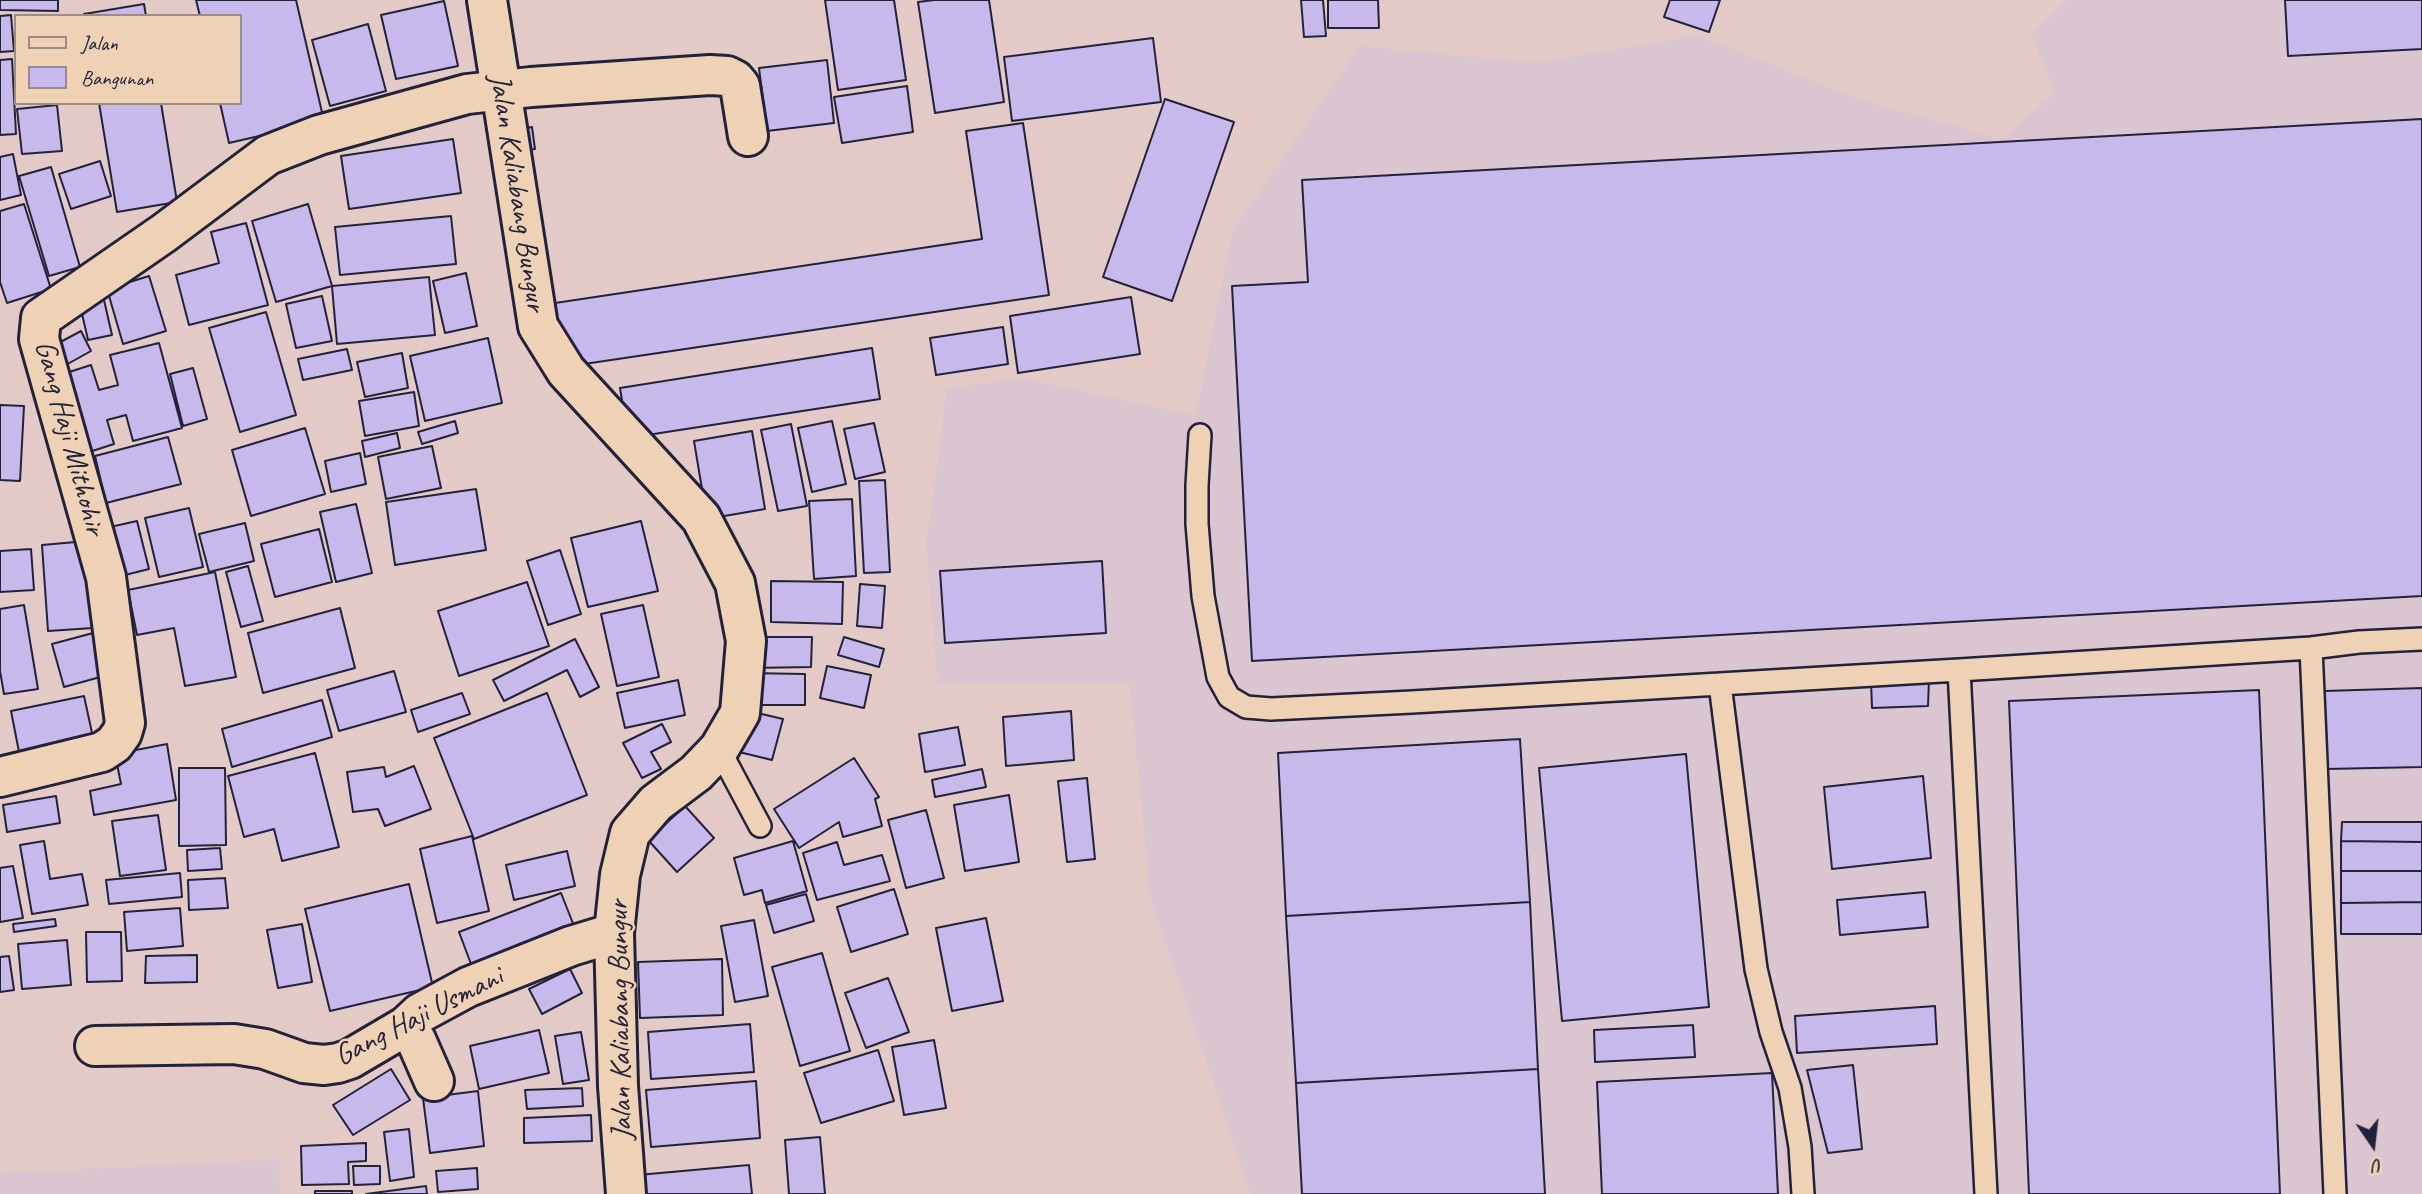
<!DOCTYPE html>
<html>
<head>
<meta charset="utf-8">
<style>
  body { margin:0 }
  #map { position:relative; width:2422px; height:1194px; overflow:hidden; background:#e3cac6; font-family:Caveat,sans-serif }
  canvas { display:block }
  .legend { position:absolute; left:14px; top:14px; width:228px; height:91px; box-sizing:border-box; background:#efd2b6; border:2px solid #9d8c85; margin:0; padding:9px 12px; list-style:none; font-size:21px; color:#22223b }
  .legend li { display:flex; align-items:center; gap:14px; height:35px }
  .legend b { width:35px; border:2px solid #9d8c85 }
  .north { position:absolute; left:2338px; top:1110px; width:70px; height:70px; -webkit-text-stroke:5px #efd2b6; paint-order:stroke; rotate:166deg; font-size:19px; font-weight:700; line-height:28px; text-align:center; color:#22223b }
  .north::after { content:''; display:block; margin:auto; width:24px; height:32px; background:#22223b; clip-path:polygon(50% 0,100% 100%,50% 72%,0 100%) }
</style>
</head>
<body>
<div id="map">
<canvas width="2422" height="1194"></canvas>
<ul class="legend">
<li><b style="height:9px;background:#efd2b6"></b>Jalan</li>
<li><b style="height:19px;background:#c7b9eb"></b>Bangunan</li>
</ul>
<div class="north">U</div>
</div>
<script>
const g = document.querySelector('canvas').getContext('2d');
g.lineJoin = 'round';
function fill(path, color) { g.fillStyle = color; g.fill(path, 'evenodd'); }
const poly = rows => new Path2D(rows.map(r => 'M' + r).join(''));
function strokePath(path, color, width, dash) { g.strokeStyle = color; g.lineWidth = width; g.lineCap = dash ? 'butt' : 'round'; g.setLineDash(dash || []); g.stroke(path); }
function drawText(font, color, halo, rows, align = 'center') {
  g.font = font + ' Caveat,sans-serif'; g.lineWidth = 5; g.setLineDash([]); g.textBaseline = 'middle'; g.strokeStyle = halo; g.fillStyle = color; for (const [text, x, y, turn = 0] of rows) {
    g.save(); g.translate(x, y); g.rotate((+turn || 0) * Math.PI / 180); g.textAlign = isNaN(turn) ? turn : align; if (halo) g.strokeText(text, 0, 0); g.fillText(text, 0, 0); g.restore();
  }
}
fill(poly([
  [2067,0,2422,0,2422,1194,1251,1194,1150,897,1130,683,938,683,926,547,947,389,1020,378,1196,416,1232,232,1360,46,1536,63,1698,36,1860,100,2002,139,2055,93,2031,34],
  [279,1160,280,1194,0,1194,0,1173]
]), '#dbc5d1');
const building = poly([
  [0,0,58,0,58,11,0,10,0,0],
  [196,0,296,0,324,121,229,143,220,103,240,103,240,16,200,16,196,0],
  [825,0,894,0,906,80,838,90,825,0],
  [934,0,989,0,1004,102,935,113,918,2,934,0],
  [1301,0,1323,0,1326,36,1304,37,1301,0],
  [1328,0,1378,0,1379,28,1328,28,1328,0],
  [1670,0,1720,0,1709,32,1664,17,1670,0],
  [2285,0,2422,0,2422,49,2288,56,2285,0],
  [444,1,458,66,396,79,381,15,444,1],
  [144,4,146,16,84,16,84,14,144,4],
  [11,15,14,51,0,52,0,16,11,15],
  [368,24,386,91,330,106,312,40,368,24],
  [1153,38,1161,102,1012,121,1004,57,1153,38],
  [12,59,16,134,0,135,0,60,12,59],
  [827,60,834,123,767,131,759,68,827,60],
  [907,86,913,132,842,143,834,97,907,86],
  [1165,99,1234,122,1172,301,1103,277,1165,99],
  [99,103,161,103,177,202,117,212,99,103],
  [57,105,62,151,22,154,17,109,57,105],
  [2422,119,2422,596,1252,661,1232,286,1308,282,1302,180,2422,119],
  [1023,123,1049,295,564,367,555,303,982,239,966,131,1023,123],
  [532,127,535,149,516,152,513,131,532,127],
  [453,139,461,193,349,209,341,156,453,139],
  [13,154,21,195,0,200,0,157,13,154],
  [100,161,111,196,71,209,59,174,100,161],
  [51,167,80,267,49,276,19,176,51,167],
  [24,204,51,289,7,303,0,282,0,211,24,204],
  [308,204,332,286,276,302,252,221,308,204],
  [451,216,456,264,340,275,335,227,451,216],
  [246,223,268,305,189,325,176,275,219,263,211,232,246,223],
  [466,273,477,326,445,333,433,281,466,273],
  [149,276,166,331,123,344,107,289,149,276],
  [429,277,435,335,337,344,332,286,429,277],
  [322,296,332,341,296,348,286,304,322,296],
  [1131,297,1140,354,1018,373,1010,316,1131,297],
  [104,300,112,335,88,340,80,305,104,300],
  [266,312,296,415,240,432,209,328,266,312],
  [1003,327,1008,364,936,375,930,338,1003,327],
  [81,331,91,351,64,366,53,346,81,331],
  [488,338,502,403,425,421,410,356,488,338],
  [159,343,182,428,133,441,126,415,107,420,114,444,83,454,63,374,91,365,99,390,118,385,110,355,159,343],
  [872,348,880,399,628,438,620,388,872,348],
  [347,349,352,370,303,380,298,359,347,349],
  [402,353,408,388,365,397,357,362,402,353],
  [193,368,207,419,183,426,170,374,193,368],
  [414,392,419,426,365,436,359,401,414,392],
  [0,405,24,406,20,481,0,480,0,405],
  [455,421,458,433,422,444,418,432,455,421],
  [832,421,846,484,812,492,798,428,832,421],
  [874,423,885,472,855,479,844,429,874,423],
  [791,424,807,506,778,511,761,430,791,424],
  [305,428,325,494,251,516,232,450,305,428],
  [752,431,765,509,707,519,694,441,752,431],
  [397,433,400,448,365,457,362,441,397,433],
  [168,437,181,484,106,503,95,456,168,437],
  [432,446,441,488,386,499,378,457,432,446],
  [360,453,366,484,331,492,325,461,360,453],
  [885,480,890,572,864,573,859,481,885,480],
  [476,489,486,550,395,565,386,502,476,489],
  [852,499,856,576,814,579,809,501,852,499],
  [356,504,372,573,336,582,320,512,356,504],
  [189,508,203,567,159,577,145,518,189,508],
  [137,521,149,569,121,576,110,527,137,521],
  [641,521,658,591,588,607,571,538,641,521],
  [245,523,254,561,209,572,199,534,245,523],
  [319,529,332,582,275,597,261,544,319,529],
  [87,541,93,628,48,631,42,545,87,541],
  [31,549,34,590,0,592,0,551,31,549],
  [560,550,581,614,548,625,527,561,560,550],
  [1102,561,1106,633,945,643,940,571,1102,561],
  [248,566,263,621,241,627,226,572,248,566],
  [215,572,236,677,185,686,174,628,137,635,128,590,215,572],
  [771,581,843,582,842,624,771,622,771,581],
  [527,582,549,646,459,676,438,611,527,582],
  [860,584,885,586,882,628,857,626,860,584],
  [24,605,38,689,4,694,0,671,0,609,24,605],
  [643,605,659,677,617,686,601,614,643,605],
  [340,608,355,668,263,693,248,633,340,608],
  [93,633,104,676,64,687,52,644,93,633],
  [749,637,812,637,811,667,750,668,749,637],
  [844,637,884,649,879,667,838,655,844,637],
  [575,639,599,687,580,697,567,670,504,701,493,680,575,639],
  [827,666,871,675,864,708,820,698,827,666],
  [394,671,406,712,339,731,327,690,394,671],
  [748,673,805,674,805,705,748,705,748,673],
  [678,680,685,715,625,728,617,693,678,680],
  [1929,680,1928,706,1872,708,1871,681,1929,680],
  [2422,688,2422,767,2326,769,2324,691,2422,688],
  [2259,690,2280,1194,2029,1194,2009,701,2259,690],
  [462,693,470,714,418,732,411,710,462,693],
  [547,693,587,795,474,839,434,738,547,693],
  [84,696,94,742,20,757,11,711,84,696],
  [322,700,332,737,232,767,222,729,322,700],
  [749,711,783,719,772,760,739,752,749,711],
  [1071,711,1074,760,1006,766,1003,717,1071,711],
  [662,724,671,742,651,752,661,769,642,778,623,743,662,724],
  [958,727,965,765,925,772,919,734,958,727],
  [1520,739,1530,902,1286,916,1278,753,1520,739],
  [167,744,176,800,94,815,90,791,121,784,115,754,167,744],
  [315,753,339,847,282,861,274,829,244,837,228,776,315,753],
  [1686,754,1709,1007,1562,1021,1539,768,1686,754],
  [854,758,879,797,875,799,882,826,843,837,839,822,799,848,774,809,854,758],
  [414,766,431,809,385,826,378,809,353,812,347,772,384,767,386,777,414,766],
  [179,768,225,768,226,845,179,846,179,768],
  [982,769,986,787,935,797,932,780,982,769],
  [1923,776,1931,858,1832,869,1824,787,1923,776],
  [1087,778,1095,859,1067,862,1058,781,1087,778],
  [1009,795,1019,862,965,871,954,805,1009,795],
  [56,796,60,823,7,832,3,805,56,796],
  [685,806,714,838,677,872,648,840,685,806],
  [926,810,944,878,906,888,888,820,926,810],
  [158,815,166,870,120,876,112,821,158,815],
  [2342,822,2422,822,2422,842,2341,841,2342,822],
  [472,836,489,911,437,923,420,849,472,836],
  [44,841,50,879,82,874,88,905,32,914,20,845,44,841],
  [793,841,807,891,765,903,762,890,744,895,734,858,793,841],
  [2341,841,2422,842,2422,871,2341,871,2341,841],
  [837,842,844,865,882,855,890,881,817,900,803,853,837,842],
  [220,848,222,869,188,871,187,850,220,848],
  [567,851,575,886,514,900,506,865,567,851],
  [13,866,23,918,0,922,0,868,13,866],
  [2341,871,2422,871,2422,902,2341,903,2341,871],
  [180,873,182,897,109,904,106,880,180,873],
  [225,878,228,908,189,910,188,880,225,878],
  [409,884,433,987,330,1011,305,909,409,884],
  [894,889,908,934,851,952,837,907,894,889],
  [1925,892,1928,927,1840,935,1837,900,1925,892],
  [561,893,580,941,477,980,459,932,561,893],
  [806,894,814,921,774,933,766,905,806,894],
  [1530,902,1538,1069,1296,1083,1286,916,1530,902],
  [2422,902,2422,934,2341,934,2341,903,2422,902],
  [180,908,183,946,127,951,124,912,180,908],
  [986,918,1003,1001,952,1011,936,928,986,918],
  [55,919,56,926,14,932,13,924,55,919],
  [754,920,768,996,735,1002,721,926,754,920],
  [302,924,312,982,278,988,267,930,302,924],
  [86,932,121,932,122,981,87,982,86,932],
  [67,940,71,985,22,989,18,944,67,940],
  [822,953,850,1051,800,1066,772,967,822,953],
  [197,955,197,982,145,983,146,956,197,955],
  [9,956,14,990,0,992,0,957,9,956],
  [722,959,723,1015,640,1018,638,962,722,959],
  [570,969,582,993,542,1014,529,989,570,969],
  [888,978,909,1032,866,1048,845,993,888,978],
  [1935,1006,1937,1044,1797,1053,1795,1016,1935,1006],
  [750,1024,754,1072,651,1079,648,1032,750,1024],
  [1693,1025,1695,1057,1595,1062,1594,1030,1693,1025],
  [539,1030,549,1073,479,1089,470,1046,539,1030],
  [581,1032,589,1080,563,1084,555,1036,581,1032],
  [934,1040,946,1108,904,1115,892,1047,934,1040],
  [878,1050,894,1101,821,1123,804,1073,878,1050],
  [1853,1065,1862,1149,1828,1153,1807,1070,1853,1065],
  [391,1069,410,1100,353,1135,333,1105,391,1069],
  [1538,1069,1545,1194,1302,1194,1296,1083,1538,1069],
  [1772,1073,1778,1194,1602,1194,1597,1082,1772,1073],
  [756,1081,760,1138,651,1147,646,1090,756,1081],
  [582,1088,583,1106,527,1109,525,1090,582,1088],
  [478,1091,484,1146,430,1153,423,1098,478,1091],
  [591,1115,592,1141,524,1143,524,1118,591,1115],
  [409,1129,414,1177,390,1181,384,1132,409,1129],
  [820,1137,825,1194,789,1194,785,1140,820,1137],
  [366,1143,366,1161,348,1162,349,1184,302,1185,301,1146,366,1143],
  [749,1165,752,1194,640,1194,638,1175,749,1165],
  [353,1166,380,1166,380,1184,354,1185,353,1166],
  [477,1168,478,1189,438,1192,436,1171,477,1168],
  [426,1186,427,1194,366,1194,426,1186],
  [315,1191,352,1191,352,1194,315,1194,315,1191]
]);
fill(building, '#c7b9eb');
strokePath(building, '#22223b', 2);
const lane = poly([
  [1200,435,1197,485,1197,524,1203,596,1218,677,1229,697,1246,707,1271,709,1412,702,1959,670,2311,648,2359,642,2422,639],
  [2311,648,2335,1194],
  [1959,670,1986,1194],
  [1720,684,1756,969,1771,1032,1790,1088,1800,1147,1803,1194],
  [719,749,760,826]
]);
const street = poly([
  [0,777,102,752,114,744,122,733,125,723,106,577,39,339,41,318,164,233,268,155,319,135,467,94,531,87,710,75,727,76,735,80,740,86,748,136],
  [406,1026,416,1040,434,1081],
  [95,1046,234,1044,265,1049,304,1063,324,1065,338,1063,350,1059,406,1026,420,1013,468,987,571,946,614,933]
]);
const secondary = poly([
  [487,0,538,326,566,371,701,518,735,583,746,641,740,713,719,749,696,773,656,803,630,833,620,875,614,933,618,1086,626,1194]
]);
strokePath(lane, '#22223b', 26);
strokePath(street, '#22223b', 44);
strokePath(secondary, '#22223b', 44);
strokePath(lane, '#efd2b6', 21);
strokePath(street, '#efd2b6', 38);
strokePath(secondary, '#efd2b6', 38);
drawText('30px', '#22223b', '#efd2b6', [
  ["Jalan Kaliabang Bungur",517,193,81],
  ["Gang Haji Mithohir",69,438,75],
  ["Gang Haji Usmani",419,1017,-27],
  ["Jalan Kaliabang Bungur",621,1020,-91]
]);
</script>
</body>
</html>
